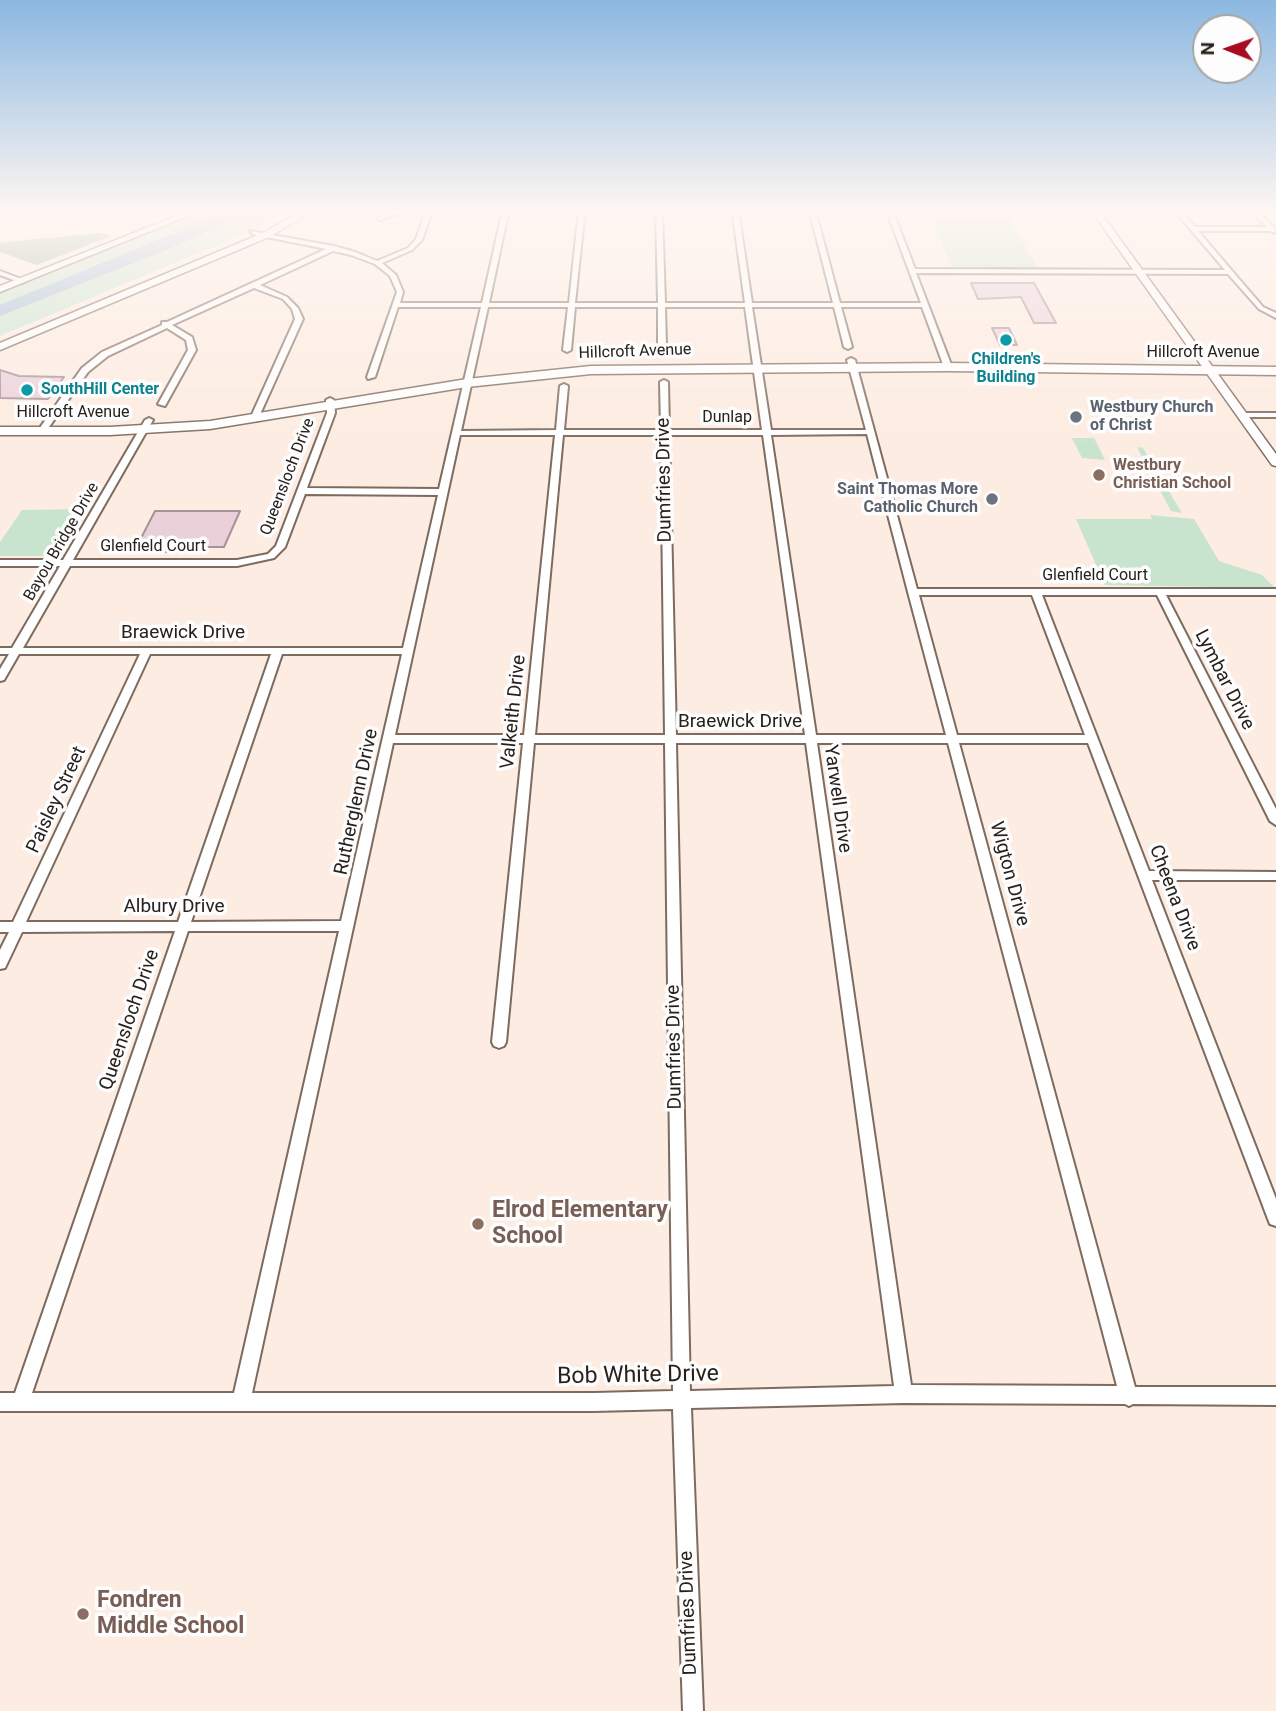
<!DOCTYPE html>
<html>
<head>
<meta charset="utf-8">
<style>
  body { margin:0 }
  #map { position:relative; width:1276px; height:1711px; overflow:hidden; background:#fdece1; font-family:Roboto,sans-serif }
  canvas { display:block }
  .north { position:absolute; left:1192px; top:14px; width:70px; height:70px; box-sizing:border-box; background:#fdfdfd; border:2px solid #a7a5a3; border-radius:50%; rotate:271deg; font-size:19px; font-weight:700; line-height:28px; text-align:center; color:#27201b }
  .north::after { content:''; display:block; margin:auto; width:24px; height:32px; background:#a60d23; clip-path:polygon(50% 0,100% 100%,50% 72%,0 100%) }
</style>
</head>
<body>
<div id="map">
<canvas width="1276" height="1711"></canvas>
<div class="north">N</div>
</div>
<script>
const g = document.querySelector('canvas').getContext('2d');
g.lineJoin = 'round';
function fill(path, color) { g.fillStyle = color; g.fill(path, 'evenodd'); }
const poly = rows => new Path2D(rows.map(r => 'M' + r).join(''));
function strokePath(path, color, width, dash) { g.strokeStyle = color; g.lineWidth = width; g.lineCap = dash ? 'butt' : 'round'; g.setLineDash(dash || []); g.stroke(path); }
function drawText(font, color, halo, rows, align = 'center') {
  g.font = font + ' Roboto,sans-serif'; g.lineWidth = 7; g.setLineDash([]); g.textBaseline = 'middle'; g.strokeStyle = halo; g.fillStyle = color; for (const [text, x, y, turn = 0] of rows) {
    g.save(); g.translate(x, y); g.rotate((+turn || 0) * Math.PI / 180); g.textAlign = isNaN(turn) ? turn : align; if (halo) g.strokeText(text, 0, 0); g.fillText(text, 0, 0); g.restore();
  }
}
fill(poly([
  [204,209,290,209,239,236,0,336,0,290],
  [930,218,1009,218,1038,268,952,268],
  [1072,438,1094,438,1105,460,1082,458],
  [1137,447,1143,448,1182,513,1171,511],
  [88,509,60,556,0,556,0,542,22,510],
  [1150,515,1194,519,1219,561,1262,575,1275,588,1105,585,1076,519,1152,519]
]), '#c8e4cf');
fill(poly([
  [100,233,111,236,37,265,0,252,0,243,6,242]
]), '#95b39c');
fill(poly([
  [233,209,258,209,169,249,0,316,0,305]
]), '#a1bdd6');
const building = poly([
  [971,283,1034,283,1056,323,1034,323,1021,297,978,299,971,283],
  [992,328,1009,328,1017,345,1000,345,992,328],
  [0,370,19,376,64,377,48,399,0,398,0,370],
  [155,511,240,511,224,547,195,547,193,552,166,552,169,546,137,546,155,511]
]);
fill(building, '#ead1d9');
strokePath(building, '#a89199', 2);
const street = poly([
  [412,209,433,209,422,240,412,250,382,263,396,275,403,292,400,303,482,303,503,209,509,209,489,303,569,303,579,209,585,209,575,303,658,303,656,209,662,209,665,303,745,303,732,209,738,209,752,303,833,303,809,209,815,209,840,303,921,303,886,209,892,209,915,269,1225,270,1173,209,1179,209,1195,227,1267,227,1249,209,1255,209,1276,229,1274,233,1270,231,1198,231,1263,307,1276,313,1276,318,1259,309,1228,274,916,273,952,367,948,369,944,367,922,307,841,307,852,347,848,349,844,347,834,307,752,307,771,430,866,430,847,360,851,358,855,360,917,589,1276,589,1276,595,1166,595,1276,809,1276,825,1270,821,1157,595,1042,595,1149,871,1276,872,1276,880,1152,880,1276,1199,1276,1226,1270,1224,1268,1219,1088,743,959,743,1135,1387,1276,1387,1276,1405,1133,1404,1129,1406,1125,1404,904,1403,691,1408,703,1711,683,1711,673,1409,594,1411,0,1411,0,1393,15,1393,175,931,22,932,5,968,0,969,0,950,9,932,0,932,0,922,13,922,140,654,19,654,4,680,0,681,0,669,9,654,0,654,0,648,12,648,60,566,0,566,0,560,63,560,145,420,149,418,153,420,73,560,237,560,268,554,276,546,327,413,326,400,330,398,334,400,335,413,307,488,439,489,481,307,398,307,375,377,368,379,367,377,397,292,390,276,375,264,351,255,333,251,260,285,287,297,298,308,303,319,257,421,250,419,295,319,292,309,283,299,254,288,172,325,192,337,196,350,165,406,158,404,188,350,186,340,167,328,108,356,88,372,44,434,37,432,82,368,102,352,162,325,162,322,167,322,326,249,252,234,250,231,334,246,355,252,377,261,408,248,416,239,426,211,397,214,380,220,377,218,394,211,412,209],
  [488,307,568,307,563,350,567,352,571,350,575,307,658,307,658,345,662,347,666,345,665,307,745,307,762,430,669,430,668,382,664,380,660,382,661,430,564,430,568,386,564,384,560,386,556,430,461,431,488,307],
  [867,434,908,592,946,735,816,735,771,435,867,434],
  [460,435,555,435,524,735,395,735,460,435],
  [563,435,661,435,665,735,535,735,563,435],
  [669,435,763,435,805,735,676,735,669,435],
  [305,494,438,495,403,648,23,648,70,566,237,566,274,558,285,547,305,494],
  [919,595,1032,595,1085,735,957,735,919,595],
  [150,654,271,654,178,922,26,922,150,654],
  [282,654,402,654,341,921,191,922,282,654],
  [393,743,523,743,492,1042,494,1046,499,1048,504,1046,506,1042,534,743,665,743,673,1391,594,1393,252,1393,393,743],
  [676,743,806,743,894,1386,690,1391,676,743],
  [817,743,948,743,1117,1386,911,1385,817,743],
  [188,931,339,931,234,1393,32,1393,188,931],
  [0,271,24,280,25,281,22,283,0,275,0,271],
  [1240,413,1276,413,1276,417,1243,417,1239,415,1240,413]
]);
const secondary = poly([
  [194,209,205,209,0,292,0,286,194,209],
  [306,209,316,209,269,237,0,350,0,343,263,233,306,209],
  [1090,209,1098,209,1276,454,1276,466,1272,465,1090,209]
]);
const primary = poly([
  [948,363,1276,367,1276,375,948,371,591,374,467,387,210,429,110,435,0,435,0,427,110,427,210,421,467,379,591,366,948,363]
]);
strokePath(street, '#7d6b5f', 4);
strokePath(secondary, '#7d6b5f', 3);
strokePath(primary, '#7d6b5f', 3);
fill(street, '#fff');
fill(secondary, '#fff');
fill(primary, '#fff');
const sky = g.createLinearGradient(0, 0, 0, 448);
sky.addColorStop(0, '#8bb8e1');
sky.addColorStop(0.47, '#fef6f2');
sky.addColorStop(1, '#fef6f200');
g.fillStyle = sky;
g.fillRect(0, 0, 1276, 448);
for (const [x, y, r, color] of [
  [1006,340,7,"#0f9aa8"],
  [27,390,7,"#0f9aa8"],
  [1076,417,7,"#6b7280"],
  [1099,475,7,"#8d6e63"],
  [992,499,7,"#6b7280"],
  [478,1224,7,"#8d6e63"],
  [83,1614,7,"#8d6e63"]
]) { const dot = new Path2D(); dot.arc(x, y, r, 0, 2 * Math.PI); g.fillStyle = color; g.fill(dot); strokePath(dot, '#fdfdfd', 2.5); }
drawText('16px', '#27201b', '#fdfdfd', [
  ["Hillcroft Avenue",635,352,-2],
  ["Hillcroft Avenue",1203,353],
  ["Hillcroft Avenue",73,413],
  ["Dunlap",727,418],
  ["Queensloch Drive",288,477,-69],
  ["Bayou Bridge Drive",62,542,-60],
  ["Glenfield Court",153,547],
  ["Glenfield Court",1095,576]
]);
drawText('bold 16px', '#0d838f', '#fdfdfd', [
  ["Children's",1006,360],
  ["Building",1006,378],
  ["SouthHill Center",41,390,"left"]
]);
drawText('bold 16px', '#5b616d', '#fdfdfd', [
  ["Westbury Church",1090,408],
  ["of Christ",1090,426],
  ["Saint Thomas More",978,490,"right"],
  ["Catholic Church",978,508,"right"]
], 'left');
drawText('bold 16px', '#785e54', '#fdfdfd', [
  ["Westbury",1113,466],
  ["Christian School",1113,484]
], 'left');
drawText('19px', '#27201b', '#fdfdfd', [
  ["Dumfries Drive",665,480,-91],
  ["Braewick Drive",183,633],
  ["Lymbar Drive",1224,680,63],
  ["Valkeith Drive",514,712,-84],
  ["Braewick Drive",740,722],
  ["Yarwell Drive",837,799,82],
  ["Paisley Street",57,800,-65],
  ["Rutherglenn Drive",357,802,-78],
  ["Wigton Drive",1009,874,75],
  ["Cheena Drive",1174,898,69],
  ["Albury Drive",174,907],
  ["Queensloch Drive",130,1020,-71],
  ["Dumfries Drive",675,1047,-91],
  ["Dumfries Drive",689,1613,-92]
]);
drawText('bold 23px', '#785e54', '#fdfdfd', [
  ["Elrod Elementary",492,1211],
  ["School",492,1237],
  ["Fondren",97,1601],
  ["Middle School",97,1627]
], 'left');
drawText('23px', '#27201b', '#fdfdfd', [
  ["Bob White Drive",638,1376,-1]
]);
</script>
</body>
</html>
